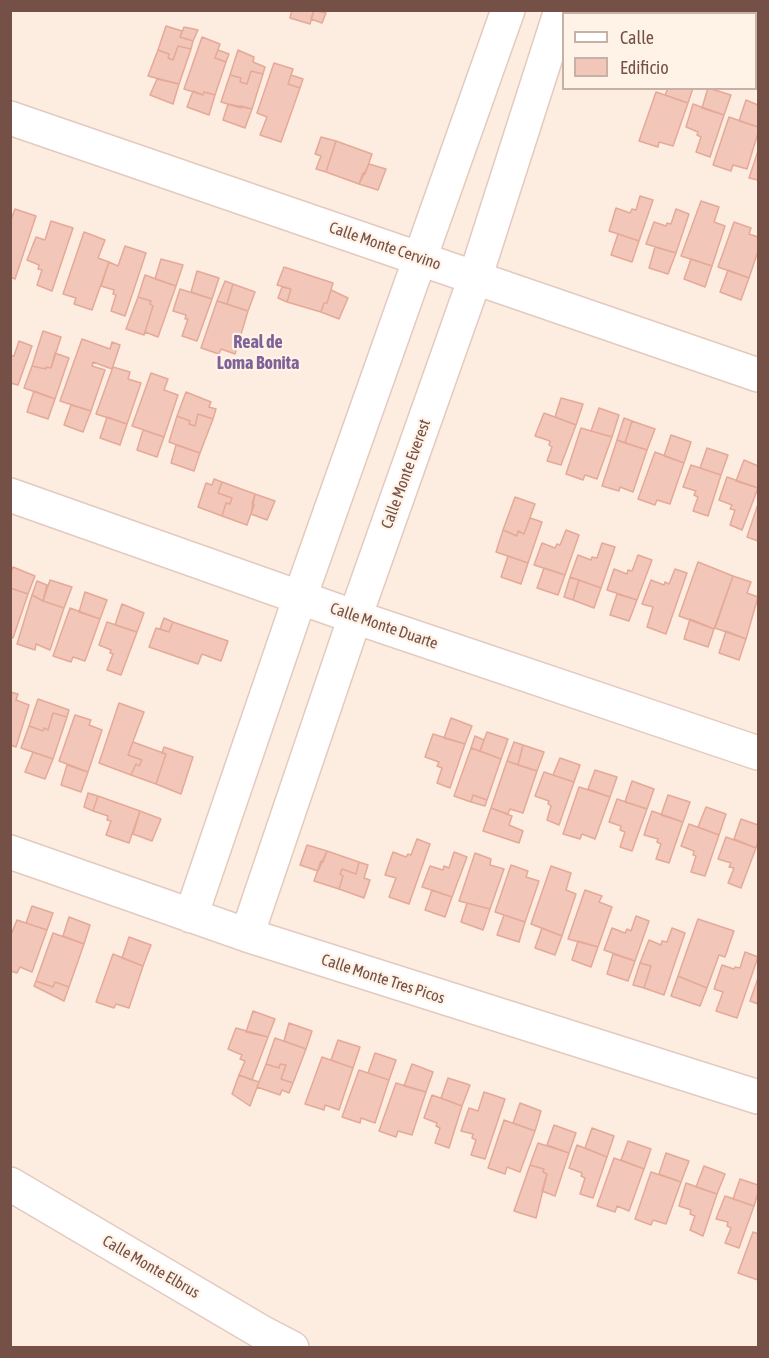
<!DOCTYPE html>
<html>
<head>
<meta charset="utf-8">
<style>
  body { margin:0 }
  #map { position:relative; width:769px; height:1358px; overflow:hidden; background:#fdede0; font-family:"Asap Condensed",sans-serif }
  canvas { display:block }
  .frame { position:absolute; inset:0; border:12px solid #745047; pointer-events:none }
  .legend { position:absolute; left:562px; top:12px; width:195px; height:78px; box-sizing:border-box; background:#fff2e7; border:2px solid #c7b1a7; margin:0; padding:8px 10px; list-style:none; font-size:18px; color:#745047 }
  .legend li { display:flex; align-items:center; gap:12px; height:30px }
  .legend b { width:30px; border:2px solid #c7b1a7 }
</style>
</head>
<body>
<div id="map">
<canvas width="769" height="1358"></canvas>
<div class="frame"></div>
<ul class="legend">
<li><b style="height:8px;background:#fff"></b>Calle</li>
<li><b style="height:16px;background:#f2c6b8"></b>Edificio</li>
</ul>
</div>
<script>
const g = document.querySelector('canvas').getContext('2d');
g.lineJoin = 'round';
function fill(path, color) { g.fillStyle = color; g.fill(path, 'evenodd'); }
const poly = rows => new Path2D(rows.map(r => 'M' + r).join(''));
function strokePath(path, color, width, dash) { g.strokeStyle = color; g.lineWidth = width; g.lineCap = dash ? 'butt' : 'round'; g.setLineDash(dash || []); g.stroke(path); }
function drawText(font, color, halo, rows, align = 'center') {
  g.font = font + ' "Asap Condensed",sans-serif'; g.lineWidth = 4.5; g.setLineDash([]); g.textBaseline = 'middle'; g.strokeStyle = halo; g.fillStyle = color; for (const [text, x, y, turn = 0] of rows) {
    g.save(); g.translate(x, y); g.rotate((+turn || 0) * Math.PI / 180); g.textAlign = isNaN(turn) ? turn : align; if (halo) g.strokeText(text, 0, 0); g.fillText(text, 0, 0); g.restore();
  }
}
const building = poly([
  [292,10,314,10,310,24,290,18,292,10],
  [314,10,326,13,322,23,311,19,314,10],
  [166,26,182,31,180,37,193,41,191,49,178,46,173,60,168,58,169,54,158,50,166,26],
  [184,27,198,30,193,41,180,37,184,27],
  [202,37,220,44,215,58,226,62,215,95,204,92,203,95,184,89,202,37],
  [178,46,191,49,179,84,148,76,158,50,169,54,168,58,173,60,178,46],
  [218,50,229,54,226,62,215,58,218,50],
  [238,50,254,57,253,62,265,67,263,74,251,71,247,84,240,82,241,78,230,75,238,50],
  [274,63,293,69,288,84,300,88,281,142,260,135,267,117,257,113,274,63],
  [251,71,263,74,252,109,241,106,241,108,221,102,230,75,241,78,240,82,247,84,251,71],
  [291,75,303,79,300,88,288,84,291,75],
  [157,79,179,84,173,104,150,95,157,79],
  [668,88,693,88,688,103,665,95,668,88],
  [708,88,731,95,724,115,702,108,708,88],
  [193,91,203,95,204,92,215,95,209,115,187,107,193,91],
  [656,92,688,103,673,146,659,142,658,147,639,141,656,92],
  [746,100,758,105,758,127,739,121,746,100],
  [228,104,252,109,245,128,223,120,228,104],
  [693,104,724,115,710,157,696,152,701,137,697,135,698,132,686,127,693,104],
  [729,117,758,127,758,133,747,169,733,165,731,171,713,165,729,117],
  [321,137,336,141,326,172,316,169,321,156,315,154,321,137],
  [336,141,372,154,365,174,363,173,359,184,326,172,336,141],
  [758,151,758,180,749,178,758,151],
  [369,164,386,169,378,190,359,184,369,164],
  [640,196,653,200,639,241,609,231,616,208,630,213,632,209,636,210,640,196],
  [701,201,719,207,714,222,725,226,712,266,681,256,701,201],
  [15,209,36,216,15,279,10,277,10,222,15,209],
  [676,209,689,214,676,253,646,244,654,222,666,226,667,223,671,224,676,209],
  [51,221,73,228,52,291,37,285,42,270,38,269,39,265,27,260,36,237,45,240,51,221],
  [734,222,751,228,749,234,758,237,758,251,749,278,718,267,734,222],
  [84,232,105,240,98,258,109,262,92,310,74,304,76,298,63,294,84,232],
  [618,234,639,241,632,262,611,255,618,234],
  [125,246,146,253,125,316,111,311,116,295,113,294,114,290,101,286,109,262,118,266,125,246],
  [655,247,676,253,668,274,649,268,655,247],
  [161,259,183,265,176,286,155,279,161,259],
  [691,259,712,266,705,287,684,279,691,259],
  [284,267,333,283,327,303,324,303,321,312,287,302,291,289,277,285,284,267],
  [728,270,749,278,741,300,720,292,728,270],
  [197,271,219,278,212,299,191,292,197,271],
  [145,275,176,286,158,337,145,332,153,306,150,304,151,301,138,297,145,275],
  [225,281,233,284,227,304,217,301,225,281],
  [233,284,255,292,248,311,227,304,233,284],
  [282,287,291,289,287,302,278,298,282,287],
  [180,289,212,299,197,341,182,336,188,319,185,319,186,315,173,311,180,289],
  [331,290,348,298,339,319,321,312,324,303,327,303,331,290],
  [138,297,151,301,150,304,153,306,144,335,126,329,138,297],
  [217,301,248,311,235,354,221,349,219,354,201,348,217,301],
  [43,331,61,337,51,368,46,367,46,369,32,366,43,331],
  [82,339,110,349,112,342,120,345,112,369,93,362,92,366,105,370,91,411,60,401,82,339],
  [19,341,32,346,18,385,10,383,10,355,14,356,19,341],
  [55,353,69,358,55,399,24,388,32,366,46,369,46,367,51,368,55,353],
  [113,367,130,372,128,379,141,383,127,424,96,414,113,367],
  [151,373,168,379,164,390,178,395,164,437,132,426,151,373],
  [34,391,55,399,48,419,27,412,34,391],
  [186,392,211,402,209,407,216,409,213,419,198,414,195,426,189,424,190,421,177,416,186,392],
  [561,398,583,404,576,425,555,417,561,398],
  [71,405,91,411,83,432,64,425,71,405],
  [599,408,619,415,612,437,591,431,599,408],
  [544,413,576,425,561,465,547,461,552,447,549,445,550,441,535,436,544,413],
  [198,414,213,419,200,453,169,442,177,416,190,421,189,424,195,426,198,414],
  [107,417,127,424,120,445,100,438,107,417],
  [624,418,632,421,625,443,617,440,624,418],
  [632,421,655,429,647,450,625,443,632,421],
  [581,428,612,437,597,479,585,475,583,480,566,474,581,428],
  [143,430,164,437,157,457,137,450,143,430],
  [671,435,691,442,684,463,664,456,671,435],
  [617,440,647,450,633,492,620,487,619,491,602,486,617,440],
  [176,445,200,453,194,471,171,463,176,445],
  [707,448,728,455,721,475,700,468,707,448],
  [655,452,684,463,670,504,657,500,655,505,638,499,655,452],
  [744,460,758,466,758,488,736,481,744,460],
  [691,465,721,475,708,516,693,511,698,497,694,495,696,491,683,487,691,465],
  [727,477,758,488,742,530,730,525,735,510,730,509,732,505,719,500,727,477],
  [214,479,222,482,218,493,232,498,230,504,226,503,222,516,198,507,206,483,212,485,214,479],
  [222,482,255,494,252,504,254,505,247,525,222,516,226,503,230,504,232,498,218,493,222,482],
  [255,494,275,501,267,520,251,514,255,494],
  [515,497,535,504,524,534,518,531,517,536,503,530,515,497],
  [758,504,758,541,747,537,758,504],
  [530,518,542,522,528,563,496,552,503,530,517,536,518,531,524,534,530,518],
  [566,530,579,535,565,575,534,565,542,543,555,548,557,544,560,545,566,530],
  [602,543,615,547,601,588,570,577,578,555,591,560,592,557,597,558,602,543],
  [638,555,652,560,637,600,607,590,614,569,627,574,628,570,632,571,638,555],
  [508,556,528,563,521,584,501,577,508,556],
  [698,562,733,576,714,629,679,616,698,562],
  [13,567,35,576,28,594,10,588,10,575,13,567],
  [544,568,565,575,558,595,537,588,544,568],
  [675,569,687,573,666,634,647,627,653,607,642,604,651,580,664,585,665,582,669,584,675,569],
  [733,576,751,582,747,593,758,597,746,639,715,628,733,576],
  [570,577,579,580,573,600,564,597,570,577],
  [50,580,72,587,64,608,43,601,50,580],
  [579,580,601,588,594,608,573,600,579,580],
  [37,581,47,585,43,601,32,595,37,581],
  [10,588,28,594,13,638,10,637,10,588],
  [85,592,107,600,100,619,79,612,85,592],
  [617,594,637,600,629,621,610,615,617,594],
  [32,595,43,601,64,608,50,650,36,644,35,650,17,644,32,595],
  [122,604,144,613,137,632,115,625,122,604],
  [70,608,100,619,85,661,73,657,71,662,53,656,70,608],
  [164,618,173,622,169,632,160,629,164,618],
  [690,619,714,629,708,647,684,639,690,619],
  [107,622,137,632,121,675,107,670,113,654,110,653,111,650,99,645,107,622],
  [173,622,228,641,221,661,202,654,198,664,149,647,156,628,169,632,173,622],
  [726,631,746,639,739,660,719,653,726,631],
  [10,692,18,694,16,700,29,705,16,747,10,745,10,692],
  [38,699,69,710,67,717,53,713,48,730,44,728,43,731,29,726,38,699],
  [119,703,144,712,128,755,142,760,139,766,136,764,131,775,99,763,119,703],
  [53,713,67,717,53,759,21,748,29,726,43,731,44,728,48,730,53,713],
  [75,715,91,720,89,725,102,730,88,772,59,761,75,715],
  [451,718,472,726,465,744,444,738,451,718],
  [487,732,508,739,501,759,480,751,487,732],
  [433,734,465,744,450,788,437,783,442,768,437,766,439,762,425,757,433,734],
  [475,736,484,740,480,751,471,748,475,736],
  [133,742,166,754,156,784,131,775,136,764,139,766,142,760,128,755,133,742],
  [514,742,523,745,518,765,507,761,514,742],
  [523,745,544,752,537,771,518,765,523,745],
  [164,747,193,757,181,794,156,784,166,754,162,753,164,747],
  [471,748,501,759,487,800,473,795,471,802,454,796,471,748],
  [33,752,53,759,45,779,25,772,33,752],
  [560,758,580,765,574,782,553,775,560,758],
  [507,761,537,771,523,813,510,809,508,814,491,808,507,761],
  [67,765,88,772,81,792,61,785,67,765],
  [595,770,617,777,610,797,588,789,595,770],
  [544,772,574,782,559,825,547,820,551,806,548,804,549,801,535,796,544,772],
  [632,781,654,789,647,809,625,802,632,781],
  [579,787,610,797,595,839,582,834,580,839,563,834,579,787],
  [88,793,98,796,93,811,84,807,88,793],
  [473,795,487,800,485,806,471,802,473,795],
  [668,795,690,802,683,822,661,815,668,795],
  [98,796,140,811,129,843,106,835,111,821,107,820,108,816,93,811,98,796],
  [617,799,647,809,632,851,620,847,625,832,620,830,621,826,609,822,617,799],
  [706,807,726,814,719,835,698,827,706,807],
  [491,808,512,816,509,825,523,831,519,843,483,831,491,808],
  [140,811,161,819,152,841,133,834,140,811],
  [652,811,683,822,669,863,656,859,661,844,657,842,658,839,644,835,652,811],
  [741,819,758,825,758,840,756,848,734,839,741,819],
  [689,824,719,835,705,876,691,872,696,856,693,855,694,851,681,846,689,824],
  [726,837,756,848,741,888,728,883,734,868,729,867,731,863,718,859,726,837],
  [417,839,430,844,409,904,389,897,396,878,385,875,393,852,406,857,408,854,411,855,417,839],
  [307,845,327,851,318,871,300,865,307,845],
  [327,851,359,862,356,874,342,869,340,874,343,876,339,889,314,881,321,861,323,862,327,851],
  [454,852,467,857,452,897,422,887,430,866,443,870,444,866,449,868,454,852],
  [475,853,491,859,490,865,504,869,490,909,459,901,475,853],
  [359,862,368,865,364,878,370,880,364,898,339,889,343,876,340,874,342,869,356,874,359,862],
  [511,865,528,871,526,877,539,881,525,922,495,912,511,865],
  [551,866,571,873,566,890,576,894,562,936,531,924,551,866],
  [432,890,452,897,445,917,425,910,432,890],
  [585,890,602,896,599,902,612,907,598,947,568,939,585,890],
  [467,903,490,909,483,930,461,922,467,903],
  [32,906,53,913,47,930,26,923,32,906],
  [504,915,525,922,519,942,497,935,504,915],
  [636,916,649,921,635,961,604,950,612,928,625,933,627,929,631,931,636,916],
  [69,917,90,925,84,944,63,936,69,917],
  [698,919,734,931,725,957,719,955,707,988,678,976,698,919],
  [17,920,47,930,32,972,20,967,17,973,10,971,10,937,17,920],
  [542,928,562,936,555,955,535,948,542,928],
  [672,928,685,933,664,995,644,988,651,966,640,963,649,940,661,945,662,941,667,942,672,928],
  [53,933,84,944,69,987,55,982,53,987,36,981,53,933],
  [129,937,151,945,143,966,122,958,129,937],
  [578,941,598,947,591,967,572,960,578,941],
  [745,952,758,957,737,1018,716,1011,723,992,714,989,722,965,734,969,735,967,740,968,745,952],
  [113,954,143,966,129,1008,116,1004,114,1008,96,1002,113,954],
  [613,954,635,961,628,981,607,974,613,954],
  [640,963,651,966,644,988,633,985,640,963],
  [678,976,707,988,700,1006,671,996,678,976],
  [758,978,758,1004,750,1001,758,978],
  [36,981,53,987,55,982,69,987,64,1001,34,986,36,981],
  [253,1011,275,1019,268,1037,246,1032,253,1011],
  [289,1023,312,1031,306,1049,284,1041,289,1023],
  [236,1028,268,1037,252,1080,239,1075,245,1061,240,1059,242,1055,228,1049,236,1028],
  [275,1038,306,1049,293,1083,281,1079,286,1065,280,1064,279,1068,266,1064,275,1038],
  [338,1040,360,1047,353,1068,331,1060,338,1040],
  [375,1053,396,1060,389,1080,368,1073,375,1053],
  [322,1057,353,1068,339,1110,325,1105,324,1110,305,1104,322,1057],
  [266,1064,279,1068,280,1064,286,1065,281,1079,293,1083,289,1093,282,1090,280,1095,257,1087,266,1064],
  [412,1064,433,1072,426,1092,404,1086,412,1064],
  [359,1070,389,1080,375,1123,361,1118,360,1123,342,1117,359,1070],
  [239,1075,259,1082,250,1106,232,1094,239,1075],
  [448,1078,470,1085,462,1106,441,1098,448,1078],
  [396,1083,426,1092,412,1135,398,1131,396,1137,379,1131,396,1083],
  [484,1092,505,1099,485,1159,471,1155,476,1140,472,1138,473,1134,461,1131,469,1108,478,1111,484,1092],
  [432,1095,462,1106,449,1148,435,1143,440,1128,436,1126,437,1123,424,1118,432,1095],
  [520,1103,541,1111,535,1131,513,1123,520,1103],
  [504,1120,535,1131,520,1172,507,1167,505,1174,488,1168,504,1120],
  [554,1125,576,1133,569,1153,547,1145,554,1125],
  [592,1128,614,1136,607,1157,585,1148,592,1128],
  [628,1141,651,1149,644,1169,621,1160,628,1141],
  [538,1143,569,1153,555,1196,542,1191,547,1174,543,1172,544,1169,530,1165,538,1143],
  [577,1145,607,1157,593,1198,580,1194,585,1178,581,1176,582,1173,569,1168,577,1145],
  [666,1153,689,1161,681,1182,659,1174,666,1153],
  [614,1158,644,1169,629,1211,617,1206,615,1212,597,1206,614,1158],
  [530,1165,544,1169,543,1172,547,1174,536,1218,514,1211,530,1165],
  [704,1166,725,1174,717,1194,696,1187,704,1166],
  [651,1172,681,1182,666,1224,653,1220,651,1225,635,1219,651,1172],
  [740,1179,758,1185,758,1193,754,1206,733,1199,740,1179],
  [686,1183,717,1194,703,1236,690,1230,695,1216,690,1214,691,1210,679,1206,686,1183],
  [725,1196,754,1206,739,1248,725,1243,731,1228,727,1226,728,1222,716,1219,725,1196],
  [753,1232,758,1234,758,1280,738,1273,753,1232]
]);
fill(building, '#f2c6b8');
strokePath(building, '#e5a998', 1.5);
const minor = poly([
  [737,10,745,14],
  [10,118,758,375],
  [10,495,355,617,758,753],
  [10,852,247,935,758,1097],
  [191,916,300,597,508,10],
  [247,935,355,617,475,278,561,10],
  [10,1184,263,1333,292,1348]
]);
strokePath(minor, '#e3cabf', 36);
strokePath(minor, '#fff', 33);
drawText('16px', '#745047', '#fff2e7', [
  ["Calle Monte Cervino",385,246,19],
  ["Calle Monte Everest",406,474,-70],
  ["Calle Monte Duarte",384,626,19],
  ["Calle Monte Tres Picos",383,979,18],
  ["Calle Monte Elbrus",151,1267,30]
]);
drawText('bold 18px', '#7d6398', '#fff2e7', [
  ["Real de",258,342],
  ["Loma Bonita",258,363]
]);
</script>
</body>
</html>
